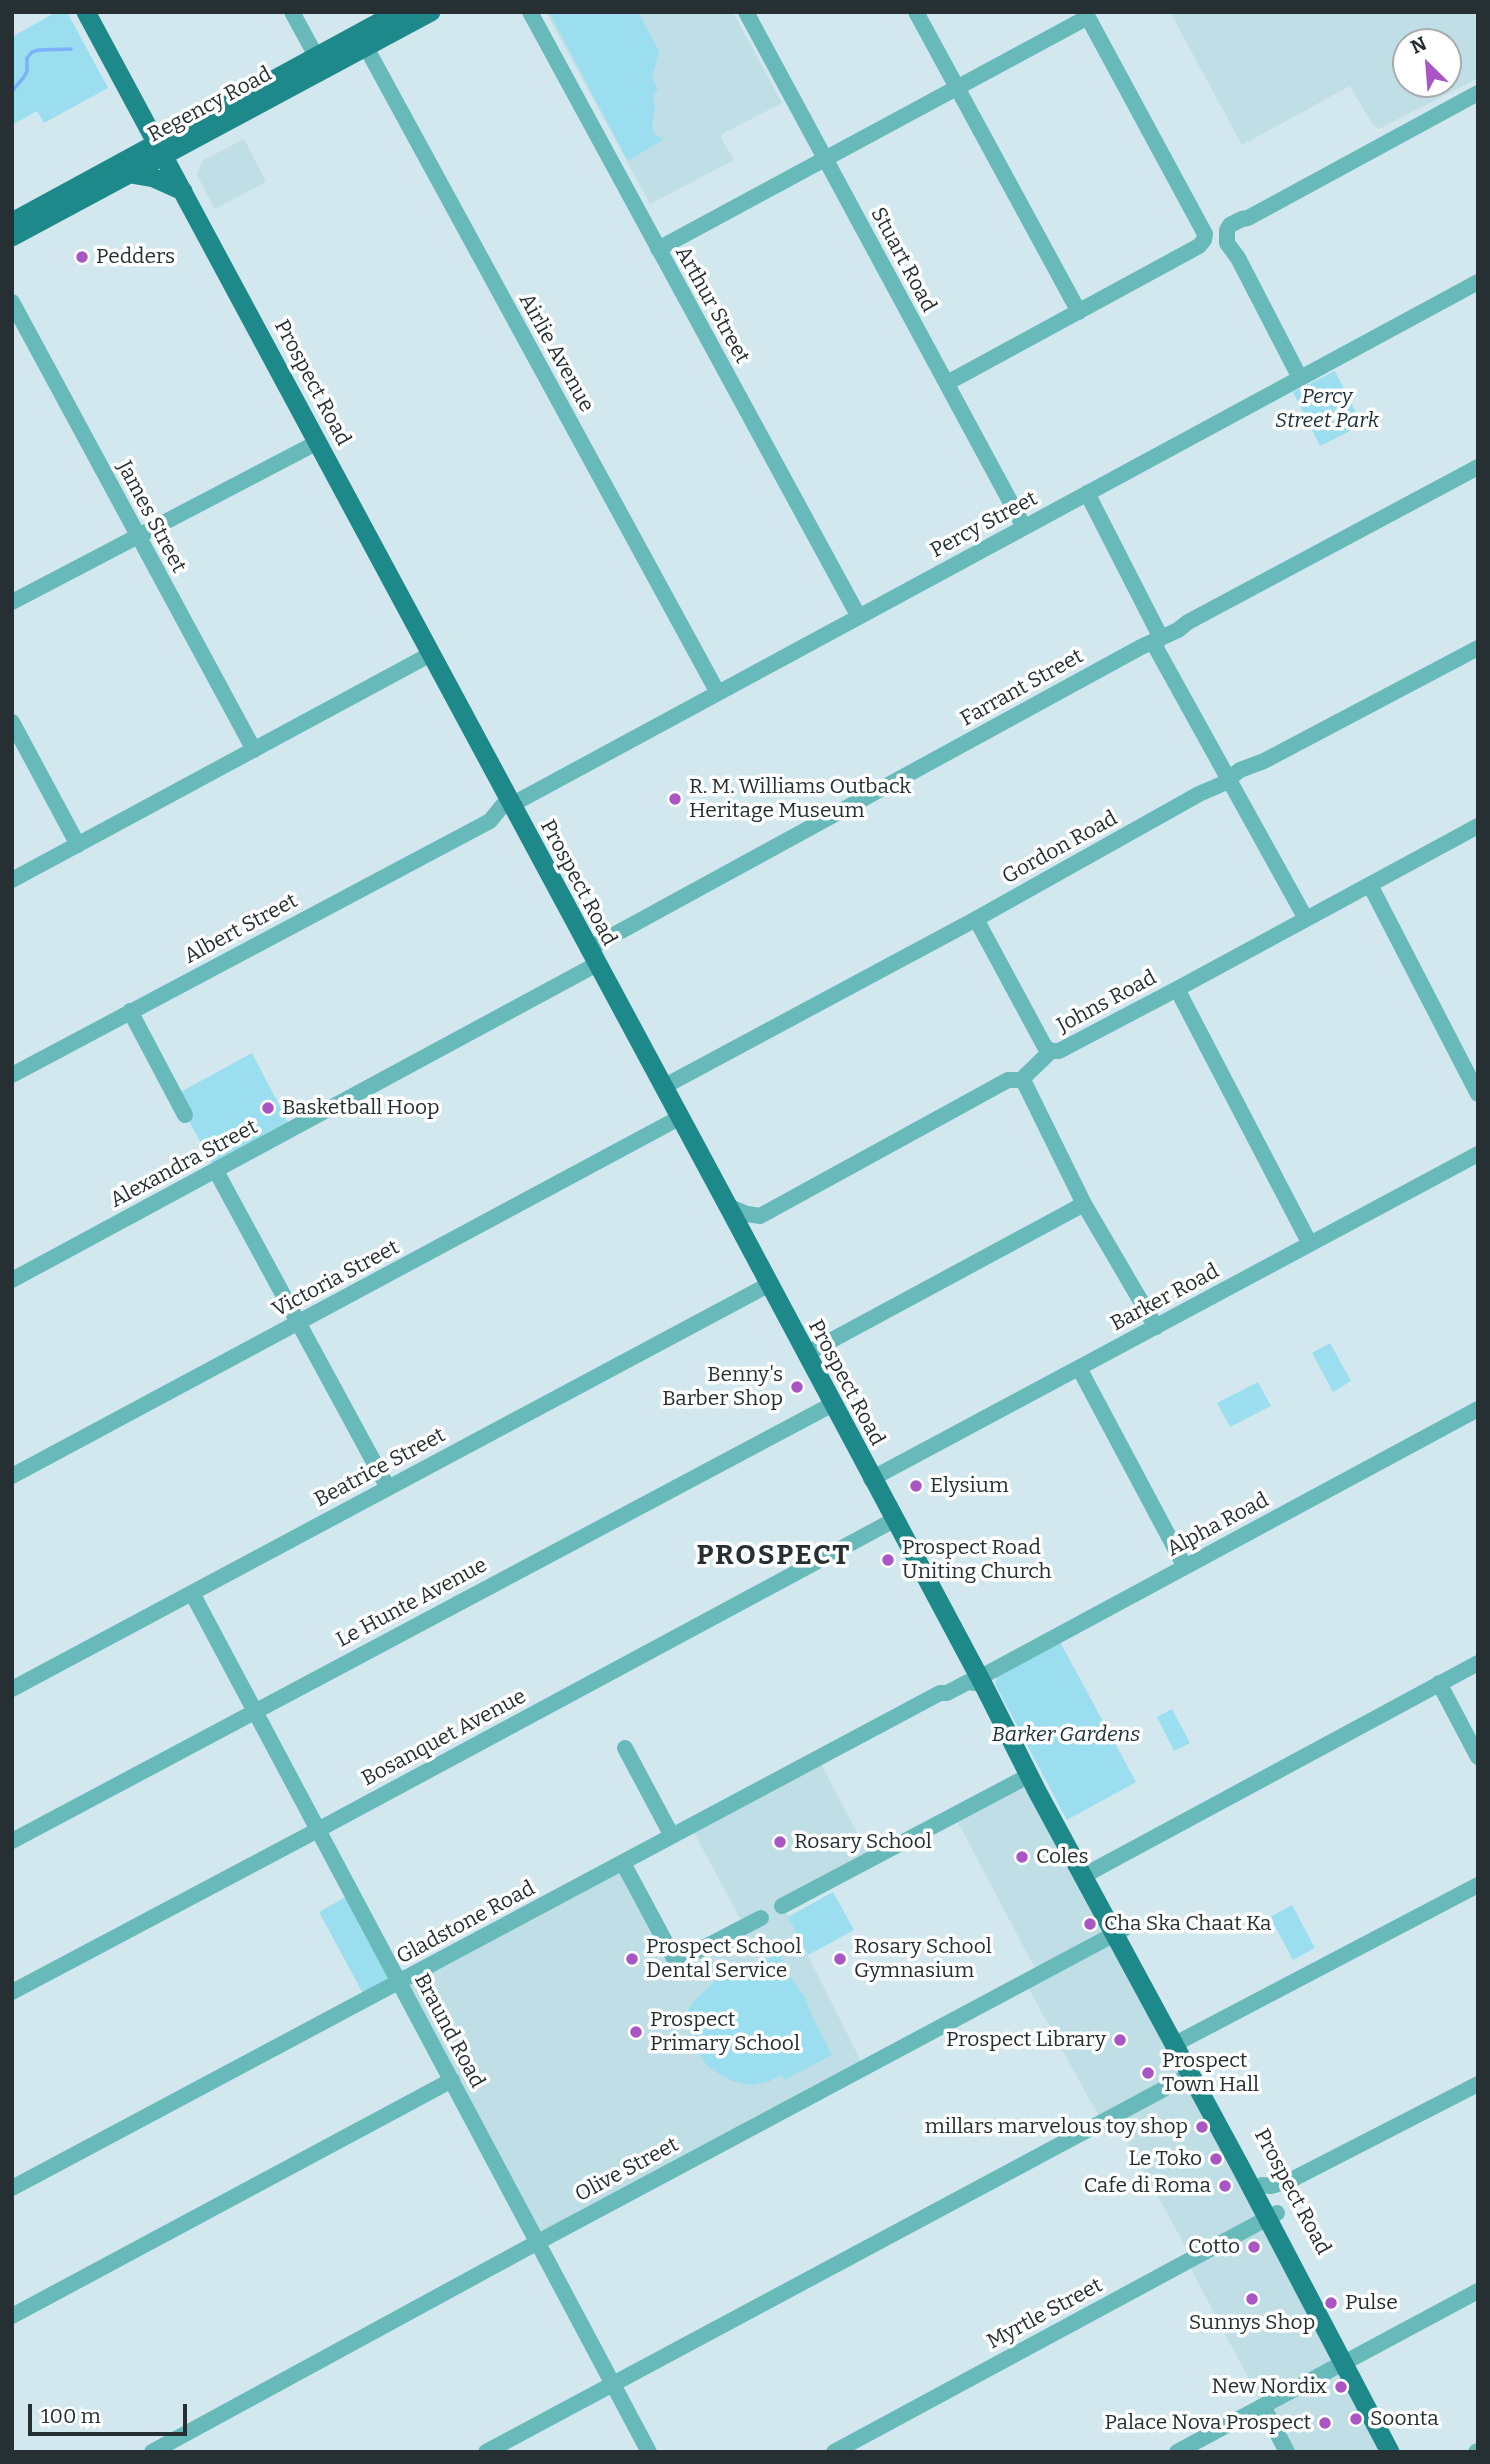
<!DOCTYPE html>
<html>
<head>
<meta charset="utf-8">
<style>
  body { margin:0 }
  #map { position:relative; width:1490px; height:2464px; overflow:hidden; background:#d2e8ee; font-family:Bitter,serif }
  canvas { display:block }
  .frame { position:absolute; inset:0; border:14px solid #262f31; pointer-events:none }
  .north { position:absolute; left:1392px; top:28px; width:70px; height:70px; box-sizing:border-box; background:#fff; border:2px solid #a8acad; border-radius:50%; rotate:335deg; font-size:19px; font-weight:700; line-height:28px; text-align:center; color:#262f31 }
  .north::after { content:''; display:block; margin:auto; width:24px; height:32px; background:#a955c4; clip-path:polygon(50% 0,100% 100%,50% 72%,0 100%) }
  .scale { position:absolute; left:28px; top:2404px; width:159px; height:32px; box-sizing:border-box; border:4px solid #262f31; border-top:0; padding-left:9px; font-size:21px; line-height:24px; white-space:nowrap; color:#262f31; -webkit-text-stroke:5px #fff; paint-order:stroke }
</style>
</head>
<body>
<div id="map">
<canvas width="1490" height="2464"></canvas>
<div class="frame"></div>
<div class="north">N</div>
<div class="scale">100 m</div>
</div>
<script>
const g = document.querySelector('canvas').getContext('2d');
g.lineJoin = 'round';
function fill(path, color) { g.fillStyle = color; g.fill(path, 'evenodd'); }
const poly = rows => new Path2D(rows.map(r => 'M' + r).join(''));
function strokePath(path, color, width, dash) { g.strokeStyle = color; g.lineWidth = width; g.lineCap = dash ? 'butt' : 'round'; g.setLineDash(dash || []); g.stroke(path); }
function drawText(font, color, halo, rows, align = 'center') {
  g.font = font + ' Bitter,serif'; g.lineWidth = 7; g.setLineDash([]); g.textBaseline = 'middle'; g.strokeStyle = halo; g.fillStyle = color; for (const [text, x, y, turn = 0] of rows) {
    g.save(); g.translate(x, y); g.rotate((+turn || 0) * Math.PI / 180); g.textAlign = isNaN(turn) ? turn : align; if (halo) g.strokeText(text, 0, 0); g.fillText(text, 0, 0); g.restore();
  }
}
fill(poly([
  [546,12,733,12,782,103,722,134,721,138,734,160,650,204],
  [1170,12,1478,12,1478,78,1379,129,1373,125,1350,86,1242,145],
  [1448,42,1448,84,1406,84,1406,42],
  [244,139,266,182,215,209,197,175,202,161],
  [818,1758,870,1858,783,1906,864,2067,538,2242,399,1982,623,1863,676,1962,744,1926,691,1827],
  [1030,1775,1390,2452,1287,2452,1187,2261,1192,2258,1113,2116,1102,2122,1025,1982,1038,1974,954,1815]
]), '#bfdee6');
fill(poly([
  [56,12,67,12,108,88,44,123,37,111,12,125,12,37],
  [549,12,638,12,659,51,652,78,658,89,653,94,655,108,652,125,654,134,664,139,628,161],
  [1335,371,1362,425,1320,446,1293,392],
  [252,1053,292,1130,216,1171,175,1095],
  [1330,1343,1351,1381,1333,1392,1312,1353],
  [1258,1382,1271,1406,1230,1427,1217,1403],
  [1060,1642,1136,1782,1067,1820,995,1684,997,1677],
  [1172,1709,1190,1743,1174,1751,1157,1717],
  [833,1892,854,1930,808,1955,788,1917],
  [353,1893,399,1982,366,1999,319,1912],
  [1292,1905,1315,1948,1293,1960,1270,1917],
  [779,1953,794,1982,806,1999,811,2014,832,2055,784,2080,782,2075,770,2081,750,2085,730,2080,708,2067,700,2055,688,2028,687,2012,695,2000,724,1973,742,1966,754,1965]
]), '#9bdef0');
strokePath(poly([
  [12,91,24,77,27,71,27,58,32,52,39,50,71,49]
]), '#7db1f9', 3.5);
strokePath(poly([
  [292,12,316,56],
  [530,12,859,617],
  [746,12,1024,527],
  [916,12,1079,312],
  [361,38,718,693],
  [658,249,1088,17],
  [12,302,254,750],
  [1300,378,1238,258,1227,243,1227,230,1230,225,1242,219,1248,218,1478,93],
  [947,383,1199,246,1204,240,1205,234,1085,12],
  [1087,493,1158,632,1156,648,1306,919],
  [12,602,318,442],
  [12,722,78,845],
  [511,805,1478,282],
  [12,880,431,654],
  [1370,885,1478,1094],
  [976,919,1045,1047,1051,1051],
  [588,949,1141,647,1178,630,1188,622,1478,467],
  [1177,989,1310,1244],
  [130,1011,185,1115],
  [12,1075,490,821,508,799],
  [1021,1080,1025,1084,1084,1204,1156,1327],
  [663,1087,976,919,1199,794,1222,784,1240,770,1264,761,1478,648],
  [216,1171,388,1488],
  [728,1206,747,1214,760,1216,1008,1080,1021,1080,1051,1051,1059,1051,1177,989,1478,826],
  [12,1280,597,964],
  [806,1354,1084,1204],
  [1079,1368,1185,1567],
  [12,1476,679,1118],
  [871,1479,1478,1154],
  [192,1593,649,2452],
  [979,1678,1478,1409],
  [1439,1683,1478,1757],
  [12,1689,768,1285],
  [625,1748,672,1836],
  [12,1841,833,1404],
  [623,1863,676,1962,761,1918],
  [1083,1876,1478,1663],
  [782,1906,1030,1775],
  [12,1992,314,1832,894,1520],
  [1173,2045,1478,1885],
  [1262,2185,1271,2186,1291,2180,1478,2084],
  [12,2188,940,1693,947,1693,968,1682,983,1684],
  [12,2316,452,2080],
  [1353,2358,1478,2291],
  [1263,2406,1287,2452],
  [152,2452,538,2242,1124,1929],
  [486,2452,1190,2075],
  [834,2452,1277,2213],
  [1177,2452,1343,2363],
  [1476,2452,1478,2451]
]), '#68b9b9', 16);
strokePath(poly([
  [86,12,728,1206,983,1684,1038,1793,1240,2166,1390,2452],
  [131,174,154,178,183,191],
  [12,222,398,12],
  [12,237,431,12]
]), '#1e898a', 19);
for (const [x, y, r, color] of [
  [82,257,7,"#a955c4"],
  [675,799,7,"#a955c4"],
  [268,1108,7,"#a955c4"],
  [797,1387,7,"#a955c4"],
  [916,1486,7,"#a955c4"],
  [888,1560,7,"#a955c4"],
  [780,1842,7,"#a955c4"],
  [1022,1857,7,"#a955c4"],
  [1090,1924,7,"#a955c4"],
  [632,1959,7,"#a955c4"],
  [840,1959,7,"#a955c4"],
  [636,2032,7,"#a955c4"],
  [1120,2040,7,"#a955c4"],
  [1148,2073,7,"#a955c4"],
  [1202,2127,7,"#a955c4"],
  [1216,2159,7,"#a955c4"],
  [1225,2186,7,"#a955c4"],
  [1254,2247,7,"#a955c4"],
  [1252,2299,7,"#a955c4"],
  [1331,2303,7,"#a955c4"],
  [1341,2387,7,"#a955c4"],
  [1356,2419,7,"#a955c4"],
  [1325,2423,7,"#a955c4"]
]) { const dot = new Path2D(); dot.arc(x, y, r, 0, 2 * Math.PI); g.fillStyle = color; g.fill(dot); strokePath(dot, '#fff', 2.5); }
drawText('21px', '#262f31', '#fff', [
  ["Regency Road",210,105,-28],
  ["Stuart Road",903,260,62],
  ["Arthur Street",712,305,61],
  ["Airlie Avenue",556,353,61],
  ["Prospect Road",312,383,62],
  ["James Street",151,517,62],
  ["Percy Street",984,525,-28],
  ["Farrant Street",1022,688,-29],
  ["Gordon Road",1060,848,-29],
  ["Prospect Road",578,883,62],
  ["Albert Street",241,929,-28],
  ["Johns Road",1107,1002,-28],
  ["Alexandra Street",184,1164,-28],
  ["Victoria Street",336,1279,-28],
  ["Barker Road",1165,1298,-28],
  ["Prospect Road",846,1383,62],
  ["Beatrice Street",380,1468,-28],
  ["Alpha Road",1218,1525,-28],
  ["Le Hunte Avenue",412,1603,-28],
  ["Bosanquet Avenue",444,1738,-28],
  ["Gladstone Road",466,1923,-28],
  ["Braund Road",449,2031,62],
  ["Olive Street",627,2170,-28],
  ["Prospect Road",1292,2192,62],
  ["Myrtle Street",1045,2314,-28]
]);
drawText('21px', '#262f31', '#fff', [
  ["Pedders",96,257],
  ["R. M. Williams Outback",689,787],
  ["Heritage Museum",689,811],
  ["Basketball Hoop",282,1108],
  ["Benny's",783,1375,"right"],
  ["Barber Shop",783,1399,"right"],
  ["Elysium",930,1486],
  ["Prospect Road",902,1548],
  ["Uniting Church",902,1572],
  ["Rosary School",794,1842],
  ["Coles",1036,1857],
  ["Cha Ska Chaat Ka",1104,1924],
  ["Prospect School",646,1947],
  ["Dental Service",646,1971],
  ["Rosary School",854,1947],
  ["Gymnasium",854,1971],
  ["Prospect",650,2020],
  ["Primary School",650,2044],
  ["Prospect Library",1106,2040,"right"],
  ["Prospect",1162,2061],
  ["Town Hall",1162,2085],
  ["millars marvelous toy shop",1188,2127,"right"],
  ["Le Toko",1202,2159,"right"],
  ["Cafe di Roma",1211,2186,"right"],
  ["Cotto",1240,2247,"right"],
  ["Pulse",1345,2303],
  ["Sunnys Shop",1252,2323,"center"],
  ["New Nordix",1327,2387,"right"],
  ["Soonta",1370,2419],
  ["Palace Nova Prospect",1311,2423,"right"]
], 'left');
drawText('italic 21px', '#1c3238', '#fff', [
  ["Percy",1327,397],
  ["Street Park",1327,421],
  ["Barker Gardens",1066,1735]
]);
g.letterSpacing = '2px';
drawText('bold 28px', '#262f31', '#fff', [
  ["PROSPECT",774,1556]
]);
g.letterSpacing = '0px';
</script>
</body>
</html>
